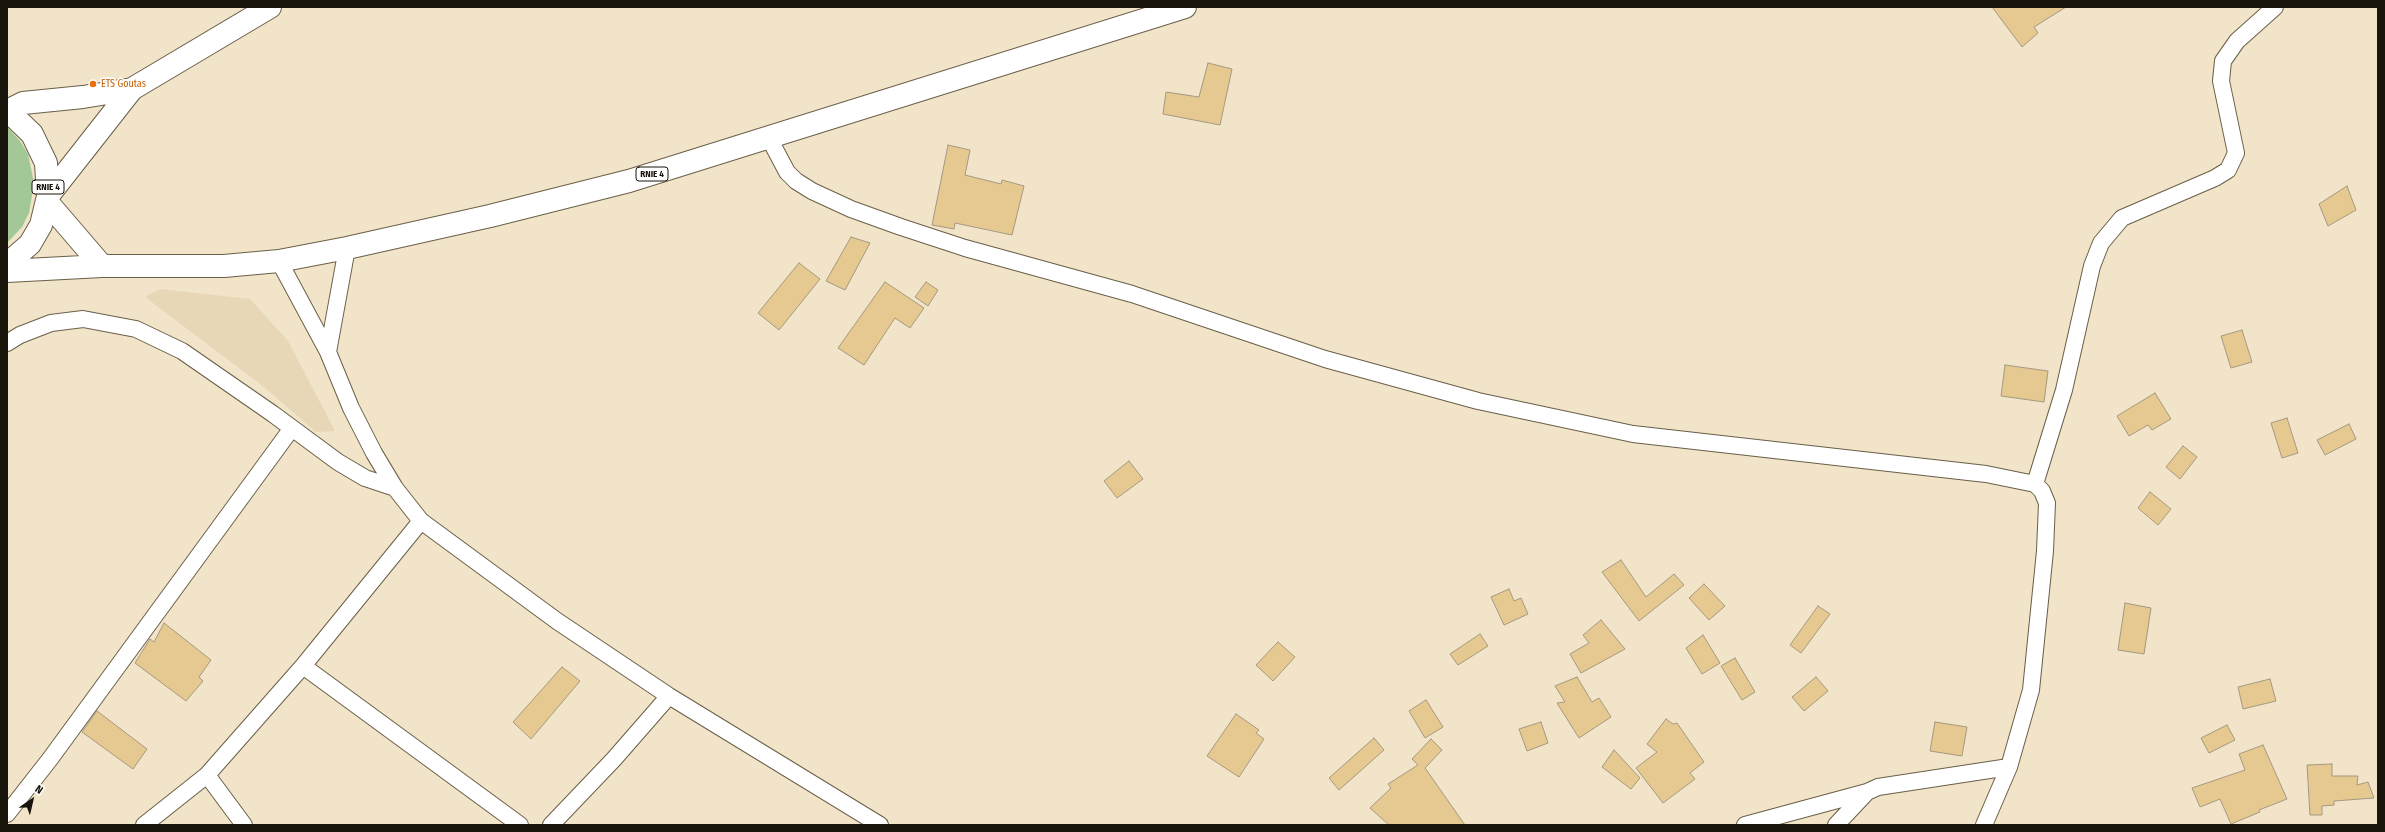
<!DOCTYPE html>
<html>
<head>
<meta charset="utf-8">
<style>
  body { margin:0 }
  #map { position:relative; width:2385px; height:832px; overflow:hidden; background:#f1e4c9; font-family:"Fira Sans Condensed",sans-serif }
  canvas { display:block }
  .frame { position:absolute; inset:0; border:8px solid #18140b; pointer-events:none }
  .north { position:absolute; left:12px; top:780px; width:40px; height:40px; -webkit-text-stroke:3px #fff; paint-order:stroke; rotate:34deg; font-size:11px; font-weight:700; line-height:16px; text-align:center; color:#18140b }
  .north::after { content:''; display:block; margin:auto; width:14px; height:18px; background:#18140b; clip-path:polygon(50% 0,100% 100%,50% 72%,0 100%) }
</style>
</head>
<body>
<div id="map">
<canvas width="2385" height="832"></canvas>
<div class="frame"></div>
<div class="north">N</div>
</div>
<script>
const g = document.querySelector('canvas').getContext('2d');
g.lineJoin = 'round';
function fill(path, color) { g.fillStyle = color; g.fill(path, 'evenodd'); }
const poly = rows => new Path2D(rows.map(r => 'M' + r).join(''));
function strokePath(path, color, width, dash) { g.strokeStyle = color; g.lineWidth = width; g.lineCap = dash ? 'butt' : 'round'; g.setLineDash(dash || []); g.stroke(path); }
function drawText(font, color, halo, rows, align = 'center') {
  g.font = font + ' "Fira Sans Condensed",sans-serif'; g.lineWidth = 3; g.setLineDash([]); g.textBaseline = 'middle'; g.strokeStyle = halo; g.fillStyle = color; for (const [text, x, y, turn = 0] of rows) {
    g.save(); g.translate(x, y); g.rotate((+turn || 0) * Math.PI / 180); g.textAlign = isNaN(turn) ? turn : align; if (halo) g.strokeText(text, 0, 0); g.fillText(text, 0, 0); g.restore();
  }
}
fill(poly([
  [160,289,250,299,288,341,335,431,316,432,264,387,145,297]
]), '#e8d7b6');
fill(poly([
  [7,127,20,141,28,154,34,183,29,213,22,227,7,243]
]), '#a3c897');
const building = poly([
  [1992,7,2066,7,2034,27,2038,33,2022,47,1992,7],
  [1208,63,1232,69,1220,125,1163,114,1166,92,1199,97,1208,63],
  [948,145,970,150,965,175,1001,184,1002,180,1024,186,1012,235,955,223,954,229,932,225,948,145],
  [2347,186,2356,210,2328,226,2319,204,2347,186],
  [851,237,870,243,845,290,826,281,851,237],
  [799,263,820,279,779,330,758,313,799,263],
  [885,282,924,308,910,328,895,318,864,365,838,348,885,282],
  [926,282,938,290,928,306,915,297,926,282],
  [2242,330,2252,362,2231,368,2221,336,2242,330],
  [2005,365,2048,371,2044,402,2001,396,2005,365],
  [2155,393,2171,419,2152,430,2148,425,2129,436,2117,416,2155,393],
  [2287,418,2298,453,2282,458,2271,423,2287,418],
  [2349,424,2356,439,2325,455,2317,440,2349,424],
  [2183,446,2197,457,2180,479,2166,467,2183,446],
  [1129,461,1143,479,1117,498,1104,481,1129,461],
  [2150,492,2171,509,2158,525,2138,508,2150,492],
  [1621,560,1646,597,1674,574,1684,585,1639,621,1602,572,1621,560],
  [1704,584,1725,606,1709,620,1689,598,1704,584],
  [1509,589,1514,601,1521,598,1528,614,1504,625,1491,597,1509,589],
  [2125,603,2151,608,2144,654,2118,650,2125,603],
  [1818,606,1830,614,1801,653,1790,645,1818,606],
  [1601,620,1625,649,1581,673,1570,654,1589,643,1583,635,1601,620],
  [164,623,211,660,199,677,203,681,186,701,135,663,150,639,154,642,164,623],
  [1480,634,1488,646,1458,665,1450,654,1480,634],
  [1703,635,1720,663,1702,674,1686,648,1703,635],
  [1278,642,1295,657,1273,681,1256,665,1278,642],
  [1735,658,1755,692,1742,700,1721,666,1735,658],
  [562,667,580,681,531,739,513,722,562,667],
  [1577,677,1592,702,1599,698,1611,717,1579,738,1557,703,1565,702,1555,686,1577,677],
  [1816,677,1828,691,1804,711,1792,697,1816,677],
  [2270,679,2276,701,2243,709,2238,687,2270,679],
  [1426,700,1443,727,1425,738,1409,711,1426,700],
  [97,711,147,749,133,769,82,732,97,711],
  [1236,714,1259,730,1256,733,1264,739,1239,777,1207,756,1236,714],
  [1666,719,1673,724,1677,723,1704,762,1690,773,1695,779,1663,803,1636,768,1657,752,1647,744,1666,719],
  [1541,722,1548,743,1527,751,1519,729,1541,722],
  [1935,722,1967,727,1962,756,1930,751,1935,722],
  [2227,725,2235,740,2209,753,2201,738,2227,725],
  [1374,738,1384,750,1339,790,1329,778,1374,738],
  [1431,739,1442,750,1425,768,1465,825,1389,825,1370,808,1391,788,1388,784,1418,765,1412,759,1431,739],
  [2263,745,2287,799,2259,810,2260,812,2231,824,2220,799,2200,807,2192,788,2245,770,2239,754,2263,745],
  [1614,750,1640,778,1631,789,1602,767,1614,750],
  [2332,764,2332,776,2358,776,2357,785,2368,782,2374,798,2334,801,2334,805,2322,806,2322,815,2310,815,2307,765,2332,764]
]);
fill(building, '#e5c990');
strokePath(building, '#a49880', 1);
const minor = poly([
  [769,138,787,172,796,181,812,191,851,209,901,227,965,248,1132,294,1325,359,1478,401,1633,434,1986,474,2035,484,2042,491,2047,503,2045,551,2031,690,2009,767,1984,825],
  [279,261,328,352,351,408,374,453,395,488,421,521,557,621,669,696,880,825],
  [7,343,20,335,51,323,83,319,136,329,182,351,273,414,338,462,365,478,395,488],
  [328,352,347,248],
  [2035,484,2064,390,2092,266,2101,243,2122,218,2215,178,2228,170,2236,153,2221,81,2223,61,2237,41,2275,7],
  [303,666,520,825],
  [207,775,244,825],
  [7,814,50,759,292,428],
  [144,825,207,775,303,666,421,521],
  [551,825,614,759,669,696],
  [1745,825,1867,792],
  [1836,825,1867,792,1878,787,2009,767]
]);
const secondary = poly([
  [9,110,23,103,83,97,132,89,270,7],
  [48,196,132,89]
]);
const primary = poly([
  [7,110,32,134,46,163,48,196,41,225,30,244,7,264],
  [48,203,102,266],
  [7,271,102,266,224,266,279,261,347,248,490,216,629,181,1185,7]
]);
strokePath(minor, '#6a5f48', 18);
strokePath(secondary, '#6a5f48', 24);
strokePath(primary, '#6a5f48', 24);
strokePath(minor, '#fff', 16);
strokePath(secondary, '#fff', 22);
strokePath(primary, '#fff', 22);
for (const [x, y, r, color] of [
  [93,84,4,"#e8710a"]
]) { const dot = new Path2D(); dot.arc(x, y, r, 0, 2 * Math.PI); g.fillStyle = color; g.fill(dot); strokePath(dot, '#fff', 1.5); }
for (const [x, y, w] of [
  [652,174,32],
  [48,187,32]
]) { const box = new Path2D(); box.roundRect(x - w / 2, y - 7, w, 14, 3); g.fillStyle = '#fff'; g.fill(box); strokePath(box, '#18140b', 1); }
drawText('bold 9px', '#18140b', null, [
  ["RNIE 4",652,174],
  ["RNIE 4",48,187]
]);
drawText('10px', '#c56008', '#fff', [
  ["ETS Goutas",101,84]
], 'left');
</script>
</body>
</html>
